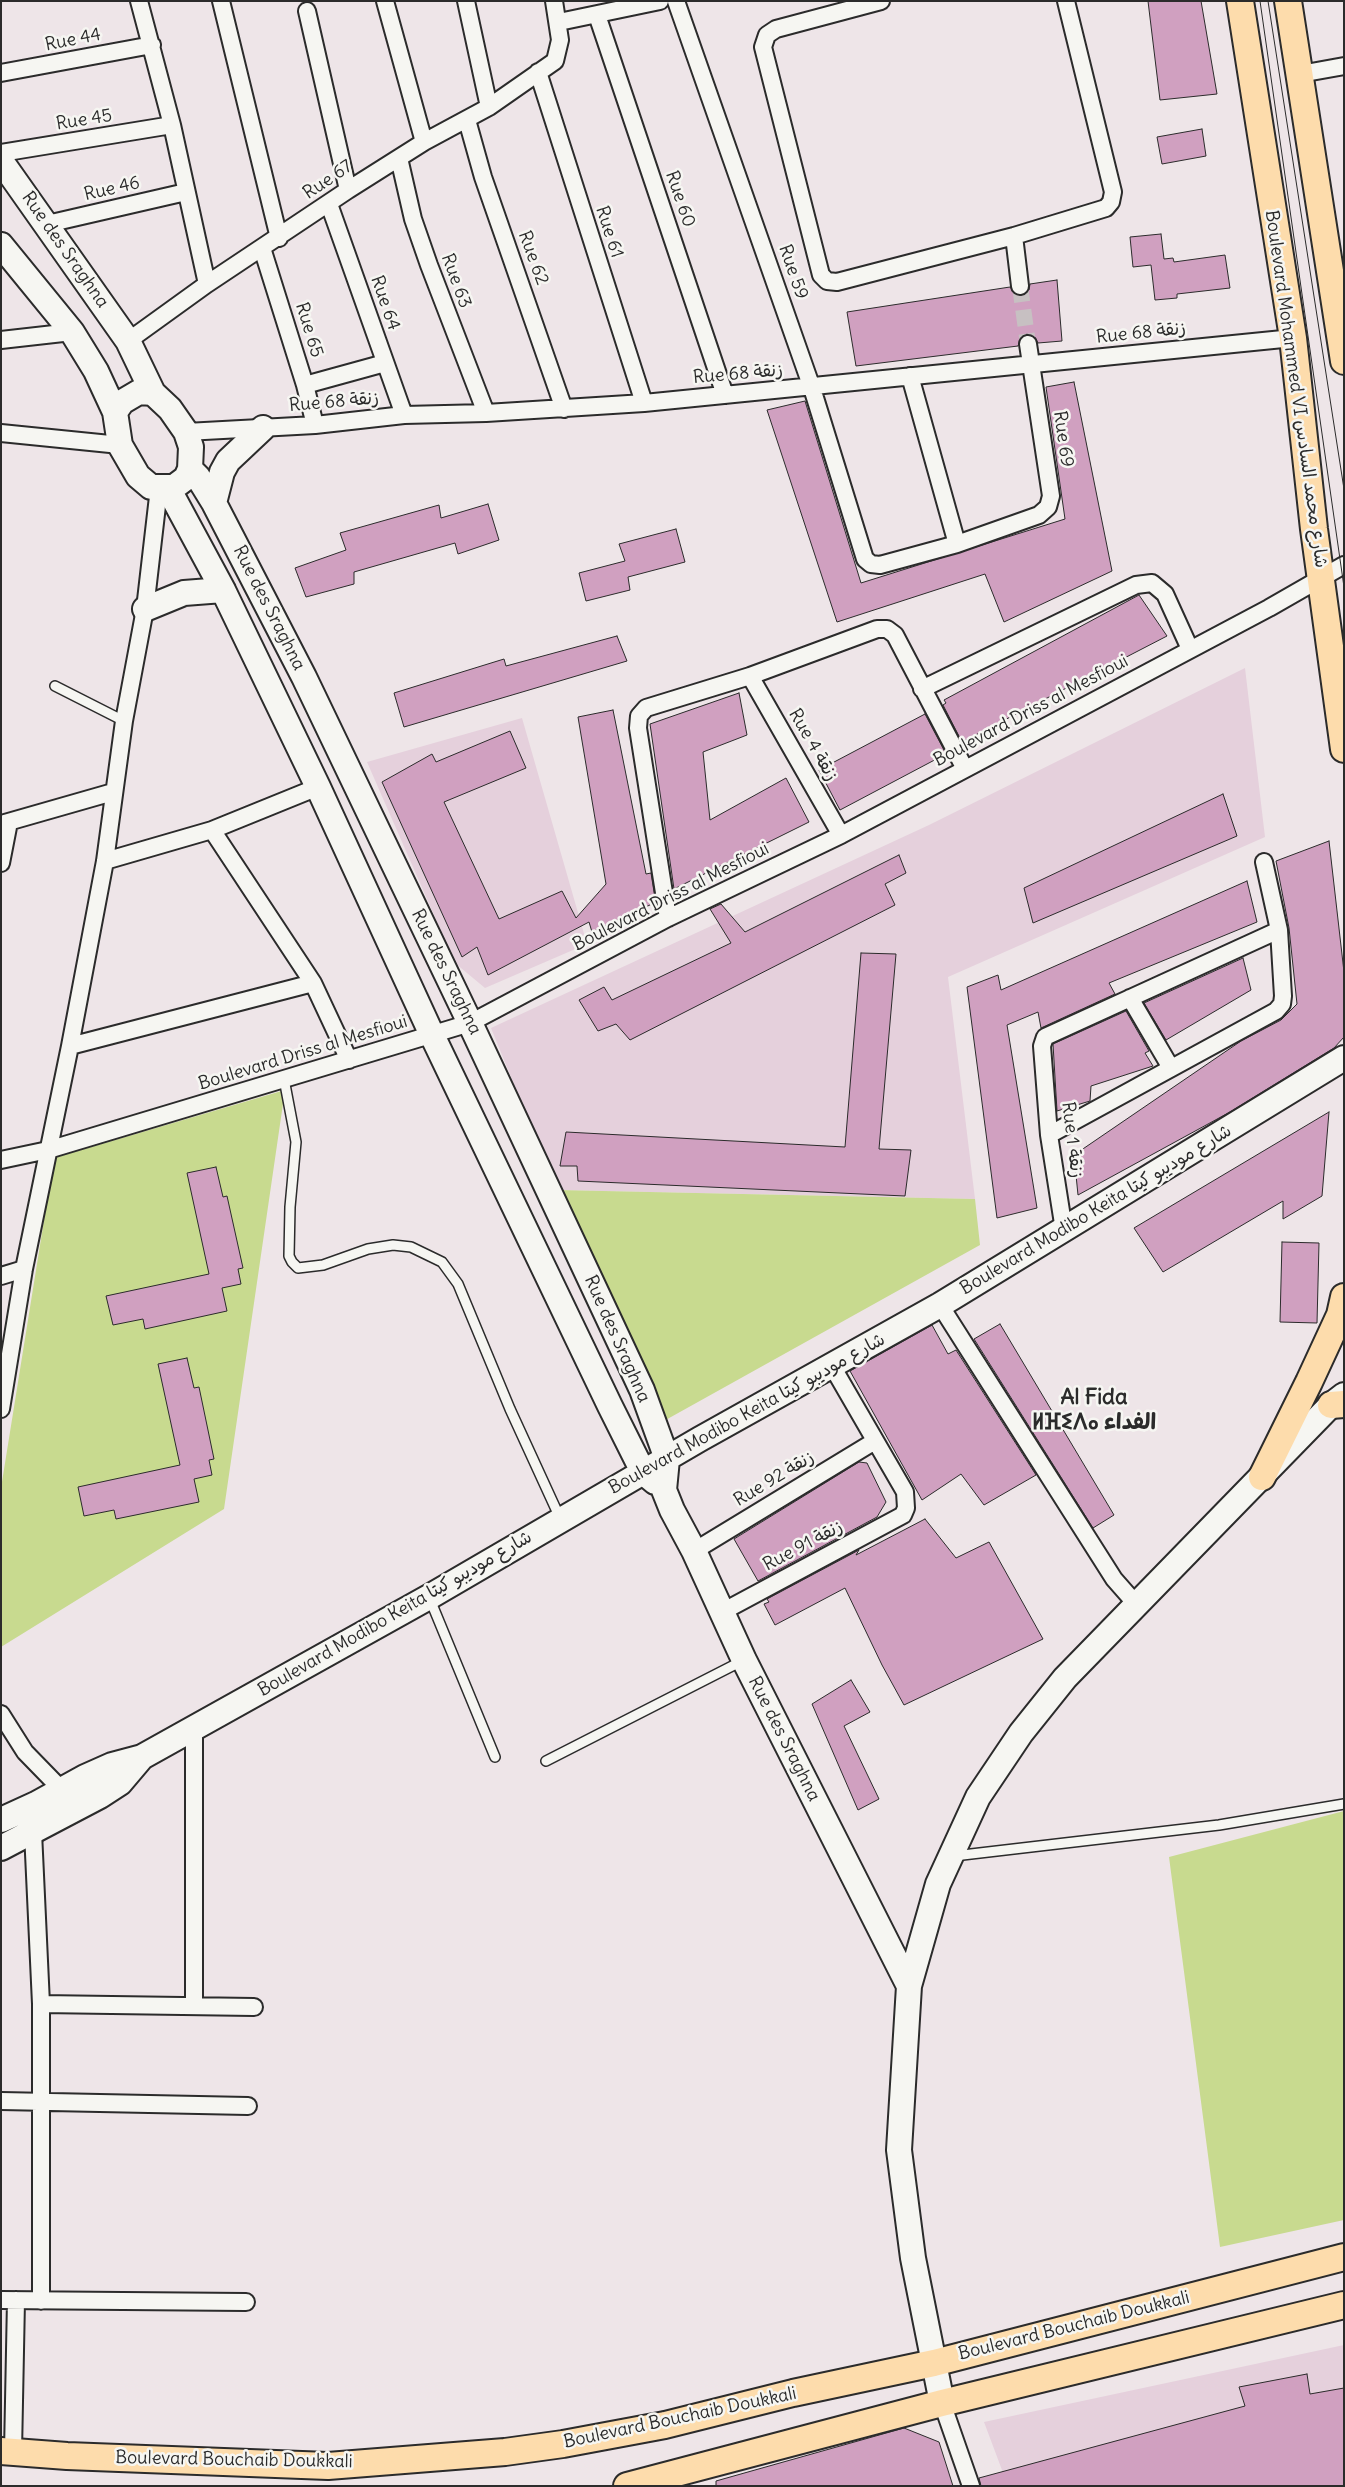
<!DOCTYPE html>
<html>
<head>
<meta charset="utf-8">
<style>
  body { margin:0 }
  #map { position:relative; width:1345px; height:2487px; overflow:hidden; background:#eee5e8; font-family:Delius,sans-serif }
  canvas { display:block }
  .frame { position:absolute; inset:0; border:2px solid #2b2b2b; pointer-events:none }
</style>
</head>
<body>
<div id="map">
<canvas width="1345" height="2487"></canvas>
<div class="frame"></div>
</div>
<script>
const g = document.querySelector('canvas').getContext('2d');
g.lineJoin = 'round';
function fill(path, color) { g.fillStyle = color; g.fill(path, 'evenodd'); }
const poly = rows => new Path2D(rows.map(r => 'M' + r).join(''));
function strokePath(path, color, width, dash) { g.strokeStyle = color; g.lineWidth = width; g.lineCap = dash ? 'butt' : 'round'; g.setLineDash(dash || []); g.stroke(path); }
function drawText(font, color, halo, rows, align = 'center') {
  g.font = font + ' Delius,"Playpen Sans Arabic","Noto Sans Tifinagh",sans-serif'; g.lineWidth = 5; g.setLineDash([]); g.textBaseline = 'middle'; g.strokeStyle = halo; g.fillStyle = color; for (const [text, x, y, turn = 0] of rows) {
    g.save(); g.translate(x, y); g.rotate((+turn || 0) * Math.PI / 180); g.textAlign = isNaN(turn) ? turn : align; if (halo) g.strokeText(text, 0, 0); g.fillText(text, 0, 0); g.restore();
  }
}
fill(poly([
  [1245,668,1265,837,948,977,975,1199,557,1190,491,1028,929,825],
  [522,718,587,944,485,988,455,963,367,762],
  [1344,2345,1344,2486,1008,2486,984,2422]
]), '#e5d0dc');
fill(poly([
  [285,1090,224,1509,1,1647,1,1488,54,1158],
  [557,1190,975,1199,980,1245,662,1422],
  [1344,1811,1344,2220,1220,2247,1169,1857]
]), '#c8da8f');
const building = poly([
  [1148,1,1201,1,1217,94,1160,100,1148,1],
  [1202,129,1206,156,1162,164,1157,137,1202,129],
  [1161,234,1164,259,1173,258,1174,262,1225,255,1230,288,1177,294,1177,298,1155,300,1151,265,1133,267,1130,237,1161,234],
  [1057,280,1062,341,1038,343,1035,337,1027,334,1021,337,1018,346,856,366,847,312,1010,287,1016,295,1022,296,1029,290,1030,284,1057,280],
  [1074,382,1112,571,1004,622,985,574,837,622,767,410,805,401,861,583,1065,519,1046,387,1074,382],
  [488,504,499,540,458,554,455,543,354,572,354,584,306,597,295,568,346,550,340,533,439,505,441,518,488,504],
  [676,529,685,562,628,577,630,590,586,601,579,573,625,561,619,544,676,529],
  [1139,595,1167,636,962,742,943,705,946,703,944,700,1139,595],
  [617,636,627,661,404,727,394,693,504,659,506,666,617,636],
  [739,693,747,735,703,752,710,820,786,778,809,822,674,889,650,724,739,693],
  [613,710,646,874,651,873,655,898,651,900,652,904,592,932,589,922,488,975,477,947,462,957,382,782,432,754,436,762,510,731,526,768,444,802,499,919,562,891,576,918,606,884,578,717,613,710],
  [925,714,945,752,944,755,840,810,819,770,925,714],
  [1223,794,1237,836,1033,923,1024,888,1223,794],
  [1329,841,1344,972,1344,1037,1334,1048,1230,1112,1078,1195,1074,1155,1241,1041,1281,1020,1297,1004,1289,928,1276,861,1329,841],
  [899,855,906,873,885,884,895,905,630,1040,616,1024,598,1031,579,1000,604,987,612,1000,731,943,710,909,721,904,745,932,899,855],
  [1247,881,1257,922,1109,983,1115,994,1041,1028,1038,1012,1007,1025,1037,1208,997,1218,967,987,998,975,1001,990,1247,881],
  [861,953,896,954,879,1149,911,1150,905,1196,578,1181,577,1166,560,1166,566,1132,845,1147,861,953],
  [1243,958,1251,990,1166,1040,1144,1003,1243,958],
  [1126,1011,1149,1051,1145,1053,1153,1066,1091,1086,1090,1101,1057,1111,1053,1044,1126,1011],
  [1329,1112,1322,1196,1283,1219,1283,1201,1163,1272,1134,1228,1329,1112],
  [216,1167,223,1197,227,1196,243,1268,238,1269,241,1284,222,1288,227,1311,145,1329,143,1319,113,1325,106,1296,209,1274,187,1173,216,1167],
  [1282,1242,1319,1243,1317,1323,1280,1322,1282,1242],
  [1000,1324,1114,1515,1093,1528,974,1339,1000,1324],
  [932,1325,948,1354,956,1350,1036,1475,984,1505,961,1474,922,1500,850,1371,932,1325],
  [187,1358,194,1388,199,1387,214,1459,209,1460,212,1475,194,1479,199,1502,116,1519,114,1510,84,1516,78,1487,180,1465,158,1364,187,1358],
  [859,1462,867,1463,886,1502,877,1517,758,1581,734,1539,859,1462],
  [925,1519,956,1558,989,1542,1043,1639,904,1705,882,1665,845,1588,775,1625,764,1604,769,1602,767,1599,859,1550,856,1555,925,1519],
  [851,1680,870,1712,844,1726,879,1799,858,1810,812,1704,851,1680],
  [1307,2374,1310,2394,1344,2388,1344,2486,981,2486,979,2478,1245,2406,1239,2387,1307,2374],
  [904,2428,939,2442,953,2486,716,2486,716,2481,904,2428]
]);
fill(building, '#d0a0c0');
strokePath(building, '#2b2b2b', 1);
strokePath(poly([
  [1020,286,1028,344]
]), '#c7c0c2', 16, [16, 8]);
const lane = poly([
  [55,686,124,721],
  [284,1079,296,1142,290,1207,289,1256,292,1262,298,1268,323,1265,368,1249,393,1245,411,1247,442,1262,458,1284,510,1409,560,1518],
  [429,1597,495,1757],
  [546,1761,744,1660],
  [954,1856,1219,1825,1344,1804]
]);
const street = poly([
  [139,1,172,125,207,284],
  [221,1,279,238],
  [385,1,424,142],
  [466,1,489,107],
  [676,1,812,388,865,559,871,564,880,565,957,544,1039,515,1048,507,1051,496,1028,344],
  [881,1,776,29,767,35,763,47,821,275,827,281,837,282,1014,236,1106,208,1111,202,1113,192,1066,1],
  [307,11,348,190],
  [597,15,725,395],
  [559,22,660,1],
  [538,72,644,403],
  [1,73,152,45],
  [1300,74,1344,66],
  [467,120,483,177,564,409],
  [1,153,172,125],
  [399,158,413,219,429,265,486,413],
  [329,204,404,415],
  [47,224,186,192],
  [1014,236,1020,286],
  [262,248,305,385,315,425],
  [1,340,72,332],
  [128,341,207,284,348,190,424,142,489,107,555,61,560,40,554,1],
  [910,376,957,544],
  [305,385,385,363],
  [186,432,315,425,404,415,486,413,644,403,1293,338],
  [1,433,120,445],
  [750,676,841,835],
  [922,689,1136,585,1152,583,1165,594,1190,649],
  [1,824,113,792],
  [212,830,313,983,349,1060],
  [105,861,212,830,318,787],
  [1264,862,1279,930],
  [1,863,9,822],
  [668,918,638,728,639,716,646,708,750,676,877,629,887,629,895,635,965,769],
  [1130,998,1171,1068],
  [70,1046,313,983],
  [1049,1135,1276,1011,1282,1004,1283,996,1279,930,1045,1037,1042,1046,1049,1135,1064,1230],
  [1,1160,48,1150,470,1023,668,918,841,835,1269,608,1344,565],
  [1,1276,24,1269],
  [940,1305,1114,1579,1136,1604],
  [1,1409,24,1269,70,1046,105,861,124,721,145,609,159,488],
  [694,1551,875,1441],
  [722,1612,903,1515,906,1508,905,1492,832,1366],
  [1,1714,25,1752,61,1789],
  [194,1729,194,2006],
  [33,1832,41,2004,41,2301],
  [41,2004,254,2007],
  [1,2101,248,2106],
  [1,2300,246,2302],
  [942,2403,971,2486],
  [13,2452,16,2300]
]);
const secondary = poly([
  [1,161,128,341,153,393],
  [1,245,72,332,96,371,115,412],
  [139,392,153,393,170,409,186,432,191,447,190,469,186,478,174,487,151,487,138,476,120,445,115,412,122,402,139,392],
  [190,469,198,477,214,503,304,677,470,1023,642,1390,667,1459,664,1490,672,1510,694,1551,744,1660,909,1986],
  [168,488,223,590,318,787,432,1035,610,1406,643,1472,655,1482],
  [214,503,222,472,228,461,263,428],
  [145,609,184,593,223,590],
  [1,1820,36,1804,85,1777,112,1765,142,1757,429,1597,700,1439,940,1305,1344,1058],
  [1,1848,100,1796,120,1783,142,1757],
  [942,2403,913,2258,899,2150,909,1986,938,1884,978,1797,1021,1733,1065,1678,1331,1405,1344,1395]
]);
const primary = poly([
  [1240,1,1293,338,1314,529,1344,749],
  [1288,1,1344,361],
  [1331,1405,1344,1404],
  [1262,1477,1309,1382,1340,1315,1344,1297],
  [1,2451,67,2456,328,2466,505,2452,563,2444,665,2425,793,2393,934,2363,1344,2257],
  [627,2486,942,2403,1344,2305]
]);
strokePath(lane, '#2b2b2b', 12);
strokePath(street, '#2b2b2b', 20);
strokePath(secondary, '#2b2b2b', 28);
strokePath(primary, '#2b2b2b', 30);
strokePath(lane, '#f6f6f2', 9);
strokePath(street, '#f6f6f2', 16);
strokePath(secondary, '#f6f6f2', 24);
strokePath(primary, '#fddcac', 26);
strokePath(poly([
  [1260,1,1344,587],
  [1268,1,1344,489]
]), '#2b2b2b', 1);
drawText('18px', '#2b2b2b', '#f6f6f2', [
  ["Rue 44",73,40,-11],
  ["Rue 45",84,120,-9],
  ["Rue 67",328,180,-34],
  ["Rue 46",112,189,-13],
  ["Rue 60",680,199,71],
  ["Rue 61",609,232,72],
  ["Rue des Sraghna",65,250,55],
  ["Rue 62",533,258,70],
  ["Rue 59",793,272,71],
  ["Rue 63",456,281,70],
  ["Rue 64",385,303,71],
  ["Rue 65",309,330,73],
  ["Rue 68 زنقة",1141,333,-6],
  ["Rue 68 زنقة",738,374,-5],
  ["Boulevard Mohammed VI شارع محمد السادس",1296,389,82],
  ["Rue 68 زنقة",334,402,-5],
  ["Rue 69",1063,439,82],
  ["Rue des Sraghna",269,608,63],
  ["Boulevard Driss al Mesfioui",1031,711,-28],
  ["Rue 4 زنقة",813,745,60],
  ["Boulevard Driss al Mesfioui",671,897,-27],
  ["Rue des Sraghna",446,972,64],
  ["Boulevard Driss al Mesfioui",303,1053,-17],
  ["Rue 1 زنقة",1072,1140,83],
  ["Boulevard Modibo Keita شارع موديبو كيتا",1096,1210,-31],
  ["Rue des Sraghna",617,1339,66],
  ["Boulevard Modibo Keita شارع موديبو كيتا",747,1414,-29],
  ["Rue 92 زنقة",774,1479,-31],
  ["Rue 91 زنقة",803,1546,-28],
  ["Boulevard Modibo Keita شارع موديبو كيتا",395,1614,-30],
  ["Rue des Sraghna",784,1739,63],
  ["Boulevard Bouchaib Doukkali",1074,2326,-14],
  ["Boulevard Bouchaib Doukkali",680,2418,-12],
  ["Boulevard Bouchaib Doukkali",234,2460,1]
]);
drawText('bold 22px', '#2b2b2b', '#f6f6f2', [
  ["Al Fida",1094,1398],
  ["ⵍⴼⵉⴷⴰ الفداء",1094,1423]
]);
</script>
</body>
</html>
